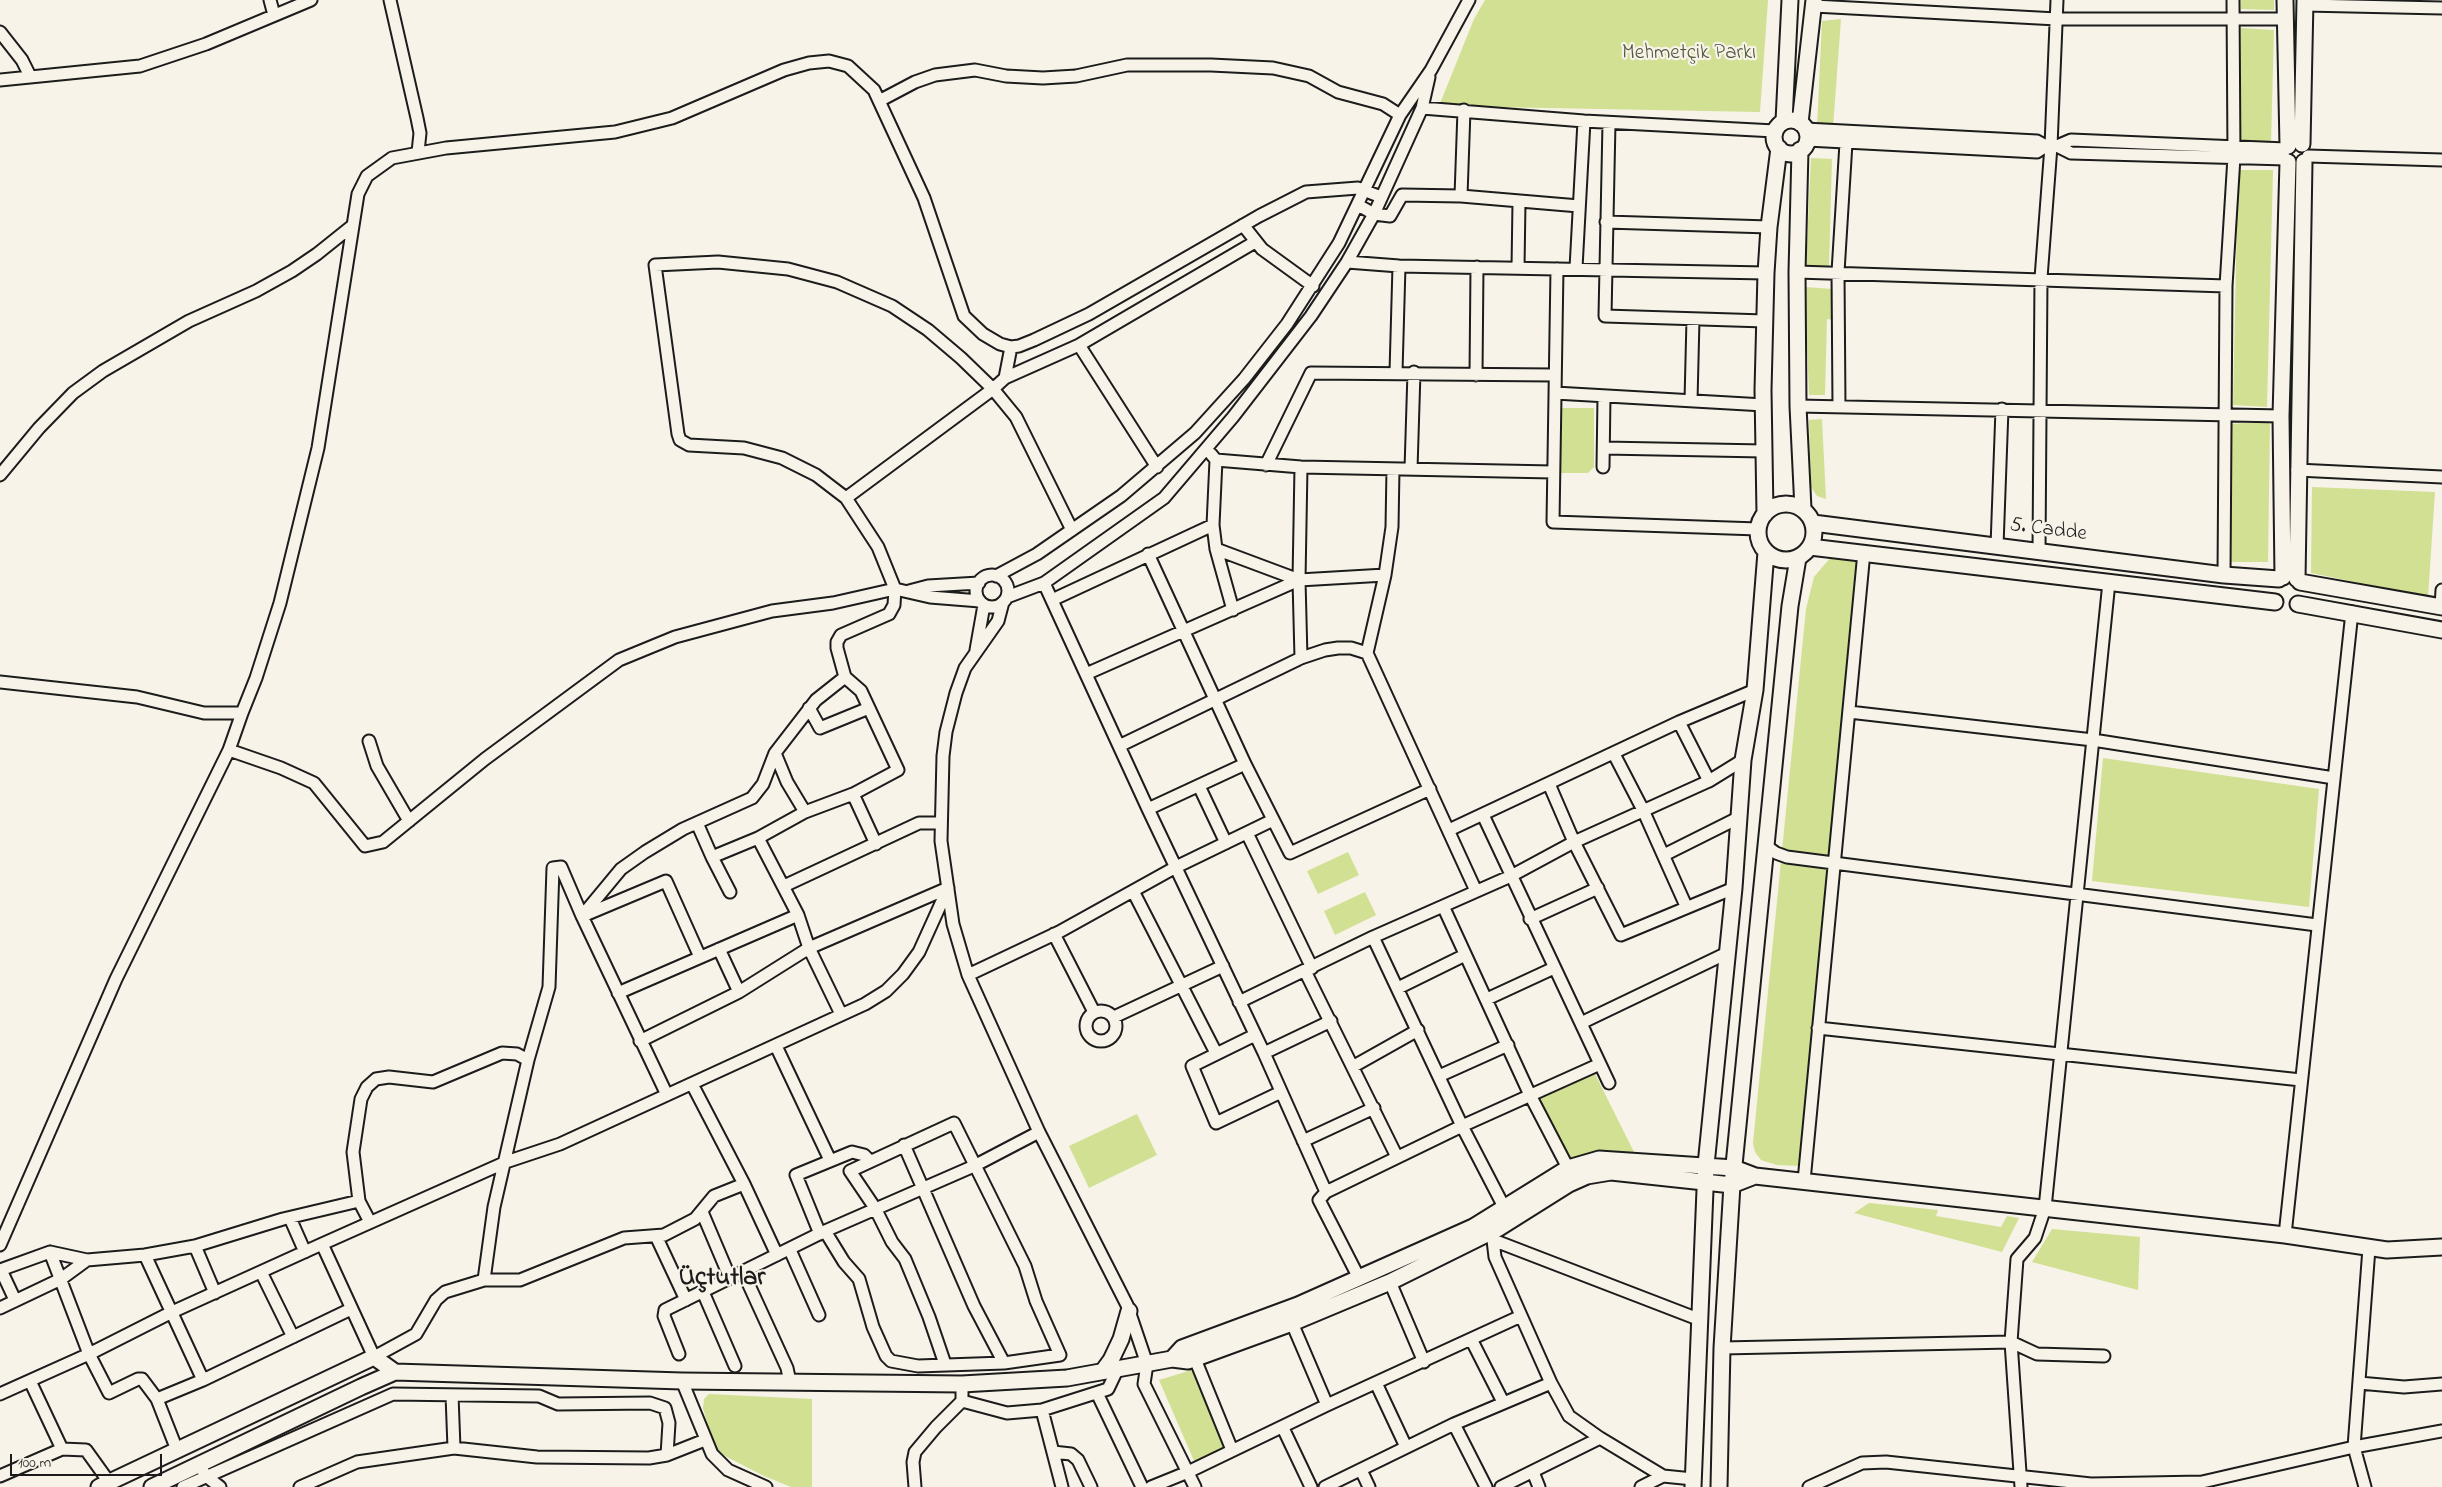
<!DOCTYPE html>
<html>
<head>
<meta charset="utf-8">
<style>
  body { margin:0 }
  #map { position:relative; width:2442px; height:1487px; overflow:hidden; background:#f7f3e8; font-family:"Indie Flower",sans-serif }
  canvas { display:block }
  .scale { position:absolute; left:10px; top:1454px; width:152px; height:22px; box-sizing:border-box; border:2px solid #1c1c1c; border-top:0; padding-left:6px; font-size:15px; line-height:18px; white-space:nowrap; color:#1c1c1c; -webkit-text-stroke:4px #f7f3e8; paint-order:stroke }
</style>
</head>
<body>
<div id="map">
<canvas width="2442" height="1487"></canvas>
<div class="scale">100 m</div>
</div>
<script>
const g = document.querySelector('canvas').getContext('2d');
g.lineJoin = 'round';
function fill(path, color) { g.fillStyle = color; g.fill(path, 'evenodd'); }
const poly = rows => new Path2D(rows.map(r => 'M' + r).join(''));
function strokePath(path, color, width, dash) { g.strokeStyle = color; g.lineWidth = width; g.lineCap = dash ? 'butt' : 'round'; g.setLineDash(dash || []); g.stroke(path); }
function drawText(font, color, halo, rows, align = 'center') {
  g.font = font + ' "Indie Flower",sans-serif'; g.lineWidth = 4.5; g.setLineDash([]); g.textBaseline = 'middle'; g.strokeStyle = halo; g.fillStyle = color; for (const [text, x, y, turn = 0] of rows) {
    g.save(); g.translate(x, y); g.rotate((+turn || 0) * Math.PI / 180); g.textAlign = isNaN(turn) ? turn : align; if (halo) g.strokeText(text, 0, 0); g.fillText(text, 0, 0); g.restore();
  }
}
fill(poly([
  [1485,0,1768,0,1760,112,1439,106,1474,19],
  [2241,0,2274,0,2274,10,2241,9],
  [1841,19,1833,127,1817,127,1822,21],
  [2241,28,2274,30,2271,143,2238,142],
  [1811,158,1832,159,1829,266,1806,266],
  [2238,170,2273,170,2267,407,2233,405],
  [1805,287,1832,289,1833,320,1827,319,1825,395,1809,395],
  [1557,408,1594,408,1594,467,1588,473,1555,473],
  [1822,419,1826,499,1817,496,1811,487,1809,420],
  [2270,421,2268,562,2230,562,2232,424],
  [2312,487,2435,492,2428,597,2311,573],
  [1831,557,1856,562,1800,1166,1777,1165,1761,1160,1755,1152,1753,1143,1806,609,1814,577],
  [2103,758,2319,789,2309,907,2092,881],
  [1348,852,1359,875,1318,894,1307,871],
  [1365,892,1376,915,1335,935,1324,911],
  [1595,1074,1635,1154,1601,1152,1565,1160,1538,1099],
  [1137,1114,1157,1155,1089,1188,1069,1146],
  [1869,1203,1938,1210,1936,1216,2001,1227,2007,1216,2019,1218,2002,1252,1854,1213],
  [2052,1229,2140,1237,2138,1290,2032,1262],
  [1195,1369,1224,1449,1195,1463,1159,1380],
  [709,1394,812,1399,812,1487,791,1487,764,1476,725,1456,714,1447,703,1408,704,1399]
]), '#d1e093');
const minor = poly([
  [270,0,274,15],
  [390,0,417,118,420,133,418,152],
  [2305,5,2442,8],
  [1814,6,2057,19,2284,19],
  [0,32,22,60,30,76],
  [0,80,140,66,206,44,311,0],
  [879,101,915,82,935,75,975,70,1006,76,1043,78,1076,76,1127,65,1211,65,1273,68,1309,76,1338,92,1383,104,1400,115],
  [1422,108,1584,121,1775,131],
  [1609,123,1605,316,1765,321],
  [1805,129,2037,141,2046,146,2057,146,2071,153,2286,159],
  [1807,140,2037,152,2046,146],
  [2057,146,2071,140,2286,149],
  [2308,156,2442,160],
  [1461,196,1464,110],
  [1358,205,1374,214,1390,216,1402,195,1461,196,1579,206],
  [1606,222,1769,227],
  [1243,225,1262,249,1313,286],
  [1347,262,1399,266,1766,273],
  [1518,268,1519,202],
  [1576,268,1584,121],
  [1557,269,1553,522,1758,529],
  [1797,272,2226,286],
  [1079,345,1157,467],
  [1396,372,1399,266],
  [1476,375,1477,267],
  [1005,378,1079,345,1255,242],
  [1555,393,1764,405],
  [1691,401,1693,319],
  [1798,406,2281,416],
  [1839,407,1838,272,1846,143],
  [1604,448,1764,451],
  [1211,454,1216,460,1213,525,1216,549,1233,610],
  [1216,460,1301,467,1553,472],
  [1266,465,1311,373,1554,375],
  [1603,467,1604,396],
  [1393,469,1392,527,1385,575,1367,653,1476,891],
  [1411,469,1414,372],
  [2297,470,2442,477],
  [0,475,39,428,73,393,103,371,189,321,256,291,292,271,317,254,352,226],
  [846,498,816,475,782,458,744,448,689,445,680,440,678,434,655,265,718,262,788,269,837,282,892,306,928,330,961,358,993,389,1016,417,1072,530],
  [1997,546,2002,409],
  [1216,549,1299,580],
  [2039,551,2041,278,2051,146,2057,0],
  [1148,554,1245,764,1290,853,1430,789],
  [2224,575,2226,286,2234,157,2233,0],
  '976 591a16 16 0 1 1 32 0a16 16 0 1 1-32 0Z',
  [996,576,1037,554,1121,496,1195,433,1244,379,1287,324,1339,243,1400,115,1431,70,1469,0],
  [1044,583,1148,809,1264,1053,1326,1192],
  [909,591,928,586,979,583],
  [1007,597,1044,583,1164,498,1233,417,1311,316,1347,262,1374,214,1422,108,1429,77],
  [1052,600,1213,525],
  [1003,602,998,621,965,668,956,693,946,732,943,756,941,841,953,924,968,975,1039,1132,1127,1305,1147,1364,1144,1384,1195,1487],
  [2441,607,2442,590],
  [976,650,984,605],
  [1301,658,1299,580,1301,467],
  [1086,674,1299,580,1385,575],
  [0,682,137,697,204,713,242,713,256,678,280,603,318,448,358,194,367,176,392,158,446,148,615,132,672,118,784,70,809,63,829,61,848,66,874,90,924,198,964,316,983,334,1000,344,1011,347,1019,346,1034,340,1089,314,1259,216,1306,192,1358,188,1381,197],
  [809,708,820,728,869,708],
  [1849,712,2093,740,2334,778],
  [1679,722,1709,781],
  [369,741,377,766,409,821],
  [1119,746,1301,658,1325,650,1338,648,1351,648,1367,653],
  [229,750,281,768,314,783,365,846,383,842,485,759,619,660,675,637,772,611,833,603,895,589,930,597,980,601],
  [1614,754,1643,810,1686,906],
  [1549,784,1574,842,1621,935,1734,888],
  [1199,786,1226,843],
  [853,794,876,844],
  [1148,809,1245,764],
  [805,812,787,782,775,753,816,700,845,677,837,648,837,642,841,635,889,614,894,605,895,589,878,547,846,498,993,389,1005,378,1011,347],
  [1483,815,1609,1083],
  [697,823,712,857],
  [1449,830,1679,722,1755,690],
  [1247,833,1312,968],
  [758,838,798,915,809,948,841,1014],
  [1766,846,1776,853,1787,857,2317,925],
  [1664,855,1740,817],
  [784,886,919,823,941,823],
  [1133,891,1216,1053],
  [730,892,712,857,758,838,805,812,853,794,898,770,861,691,845,677],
  [1443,906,1530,1095,1568,1168],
  [585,915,666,881,700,957],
  [582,916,621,869,645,852,683,829,752,798,763,784,775,753],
  [1530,919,1598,888],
  [1054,934,1094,1012],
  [1373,937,1462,1126,1504,1207],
  [719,949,739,992],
  [1305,971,1397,1157],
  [968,975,1059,932,1176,867,1273,820],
  [1398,988,1465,955],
  [618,993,798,915],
  [1487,999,1554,968],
  [1239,1002,1373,937,1511,876,1574,842,1709,781,1743,760],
  '1086 1026a15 15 0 1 1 30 0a15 15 0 1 1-30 0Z',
  [1114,1017,1223,966],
  [1581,1023,1727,953],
  [1818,1028,2301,1080],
  [1255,1035,1192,1066,1216,1123,1281,1092],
  [640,1041,739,992,809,948,948,888],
  [776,1046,830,1160],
  [1264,1053,1331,1021],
  [1354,1066,1418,1030],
  [1439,1076,1508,1045],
  [692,1084,744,1184,777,1255],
  [1303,1141,1374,1108],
  [904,1145,974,1306,1004,1363],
  [1804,1181,1864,552],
  [702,1212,730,1278],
  [290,1218,305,1252],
  [370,1222,359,1201,353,1152,361,1099,367,1087,376,1079,389,1077,433,1082,502,1053,517,1054,528,1060],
  [825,1231,844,1262,859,1279,873,1327,886,1356,891,1361,918,1366,1004,1363,1060,1355,1036,1301,1025,1266,954,1123,850,1171,875,1208,892,1242,905,1259,929,1317,945,1364],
  [1488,1233,1493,1240,1495,1257,1551,1383,1569,1416,1600,1438,1501,1487],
  [820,1234,796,1175,852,1152,864,1155,870,1161],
  [2285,1235,2352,612],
  [656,1236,686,1300],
  [1493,1240,1698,1319],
  [322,1244,374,1357,416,1334,436,1300,445,1292,484,1280,520,1280,624,1238,664,1235,695,1219,714,1196,744,1184],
  [0,1245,116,979,229,750,242,713],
  [195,1246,215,1293],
  [790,1250,819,1315],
  [50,1252,89,1354,109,1393,138,1379,142,1379,157,1399,203,1380,351,1309],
  [145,1255,203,1380],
  [0,1270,50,1252,87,1260,145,1255,195,1246,283,1219,359,1201],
  [1,1270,15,1300],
  [261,1272,293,1337],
  [743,1272,787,1368,790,1382],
  [1359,1278,1319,1200,1326,1192,1462,1126,1600,1064],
  [484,1280,494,1207,528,1060,549,987,553,868,561,867,582,916,667,1095],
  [1390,1282,1424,1362],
  [703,1292,735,1366],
  [0,1308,61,1279,87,1260],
  [1292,1323,1327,1405],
  [1471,1339,1503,1402],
  [1722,1348,2011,1342,2037,1354,2104,1356],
  [679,1354,664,1316,665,1310,825,1231,974,1166,1039,1132],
  [1195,1359,1232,1450],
  [30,1381,62,1449,86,1450,109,1482],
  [682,1381,712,1454,728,1470,766,1487],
  [1376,1383,1406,1447],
  [2359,1383,2404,1387,2442,1384],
  [962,1384,962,1401,1007,1413,1042,1410,1108,1389,1118,1368],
  [1097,1393,1142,1487],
  [0,1394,89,1354,172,1312,322,1244,506,1162,560,1144,865,1004,886,991,903,974,919,952,948,888],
  [452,1395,454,1448],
  [157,1399,177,1450],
  [1042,1410,1062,1487],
  [1454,1424,1486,1487],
  [1283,1428,1311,1487],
  [1600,1438,1663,1476,1693,1479],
  [1053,1452,1071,1454,1078,1460,1091,1487],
  [1361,1470,1369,1487],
  [203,1471,206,1476,220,1487],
  [1533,1472,1539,1487],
  [0,1476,62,1449],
  [183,1487,393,1394,539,1396,558,1404,650,1403,665,1408,669,1423,667,1455],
  [300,1487,357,1462,454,1448,537,1457,649,1458,667,1455,705,1440],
  [915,1487,913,1462,915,1452,936,1427,962,1401],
  [1151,1487,1188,1472,1327,1405,1521,1316],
  [1325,1487,1454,1424,1551,1383],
  [1641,1487,1663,1476],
  [1809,1487,1862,1463,1886,1462,2091,1484,2202,1482,2354,1447,2442,1431],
  [2021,1487,2011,1342,2017,1259,2035,1238,2045,1208,2109,582],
  [2365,1487,2354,1447,2369,1248]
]);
const tertiary = poly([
  [2285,0,2288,146],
  '1774 137a17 17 0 1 1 34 0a17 17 0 1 1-34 0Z',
  [1784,121,1790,0],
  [1800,123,1814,0],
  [2302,144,2305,0],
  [1800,150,1797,272,1798,406,1803,509],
  '1758 532a28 28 0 1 1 56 0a28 28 0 1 1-56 0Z',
  [1765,514,1763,390,1766,273,1769,227,1779,148],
  [1813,523,2224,575,2279,579],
  [1810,547,2275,602],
  [2283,577,2281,416,2288,162],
  [2297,579,2304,162],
  [2300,582,2442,607],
  [2298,604,2442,630],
  [1172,1359,1182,1348,1298,1305,1473,1227,1568,1168,1599,1159,1734,1168,1755,1176,2285,1235,2387,1250,2442,1247],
  [1103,1371,1111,1360,1121,1339,1129,1311],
  [99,1487,374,1357,395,1372],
  [152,1487,361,1387,395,1372,682,1381,962,1384,1067,1378,1172,1359,1188,1361,1292,1323,1390,1282,1499,1228,1569,1184,1587,1176,1611,1172,1732,1185,1755,1176],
  [1693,1487,1706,1165,1734,888,1743,760,1755,690,1766,552],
  [1719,1487,1722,1348,1732,1185,1790,606,1798,558]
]);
strokePath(minor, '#1c1c1c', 15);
strokePath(tertiary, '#1c1c1c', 19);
strokePath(minor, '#f7f3e8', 11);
strokePath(tertiary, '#f7f3e8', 15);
drawText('21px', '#525740', '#f7f3e8', [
  ["Mehmetçik Parkı",1689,55]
]);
drawText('21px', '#1c1c1c', '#f7f3e8', [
  ["5. Cadde",2048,531,7]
]);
drawText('bold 26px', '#1c1c1c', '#f7f3e8', [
  ["Üçtutlar",722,1280]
]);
</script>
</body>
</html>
